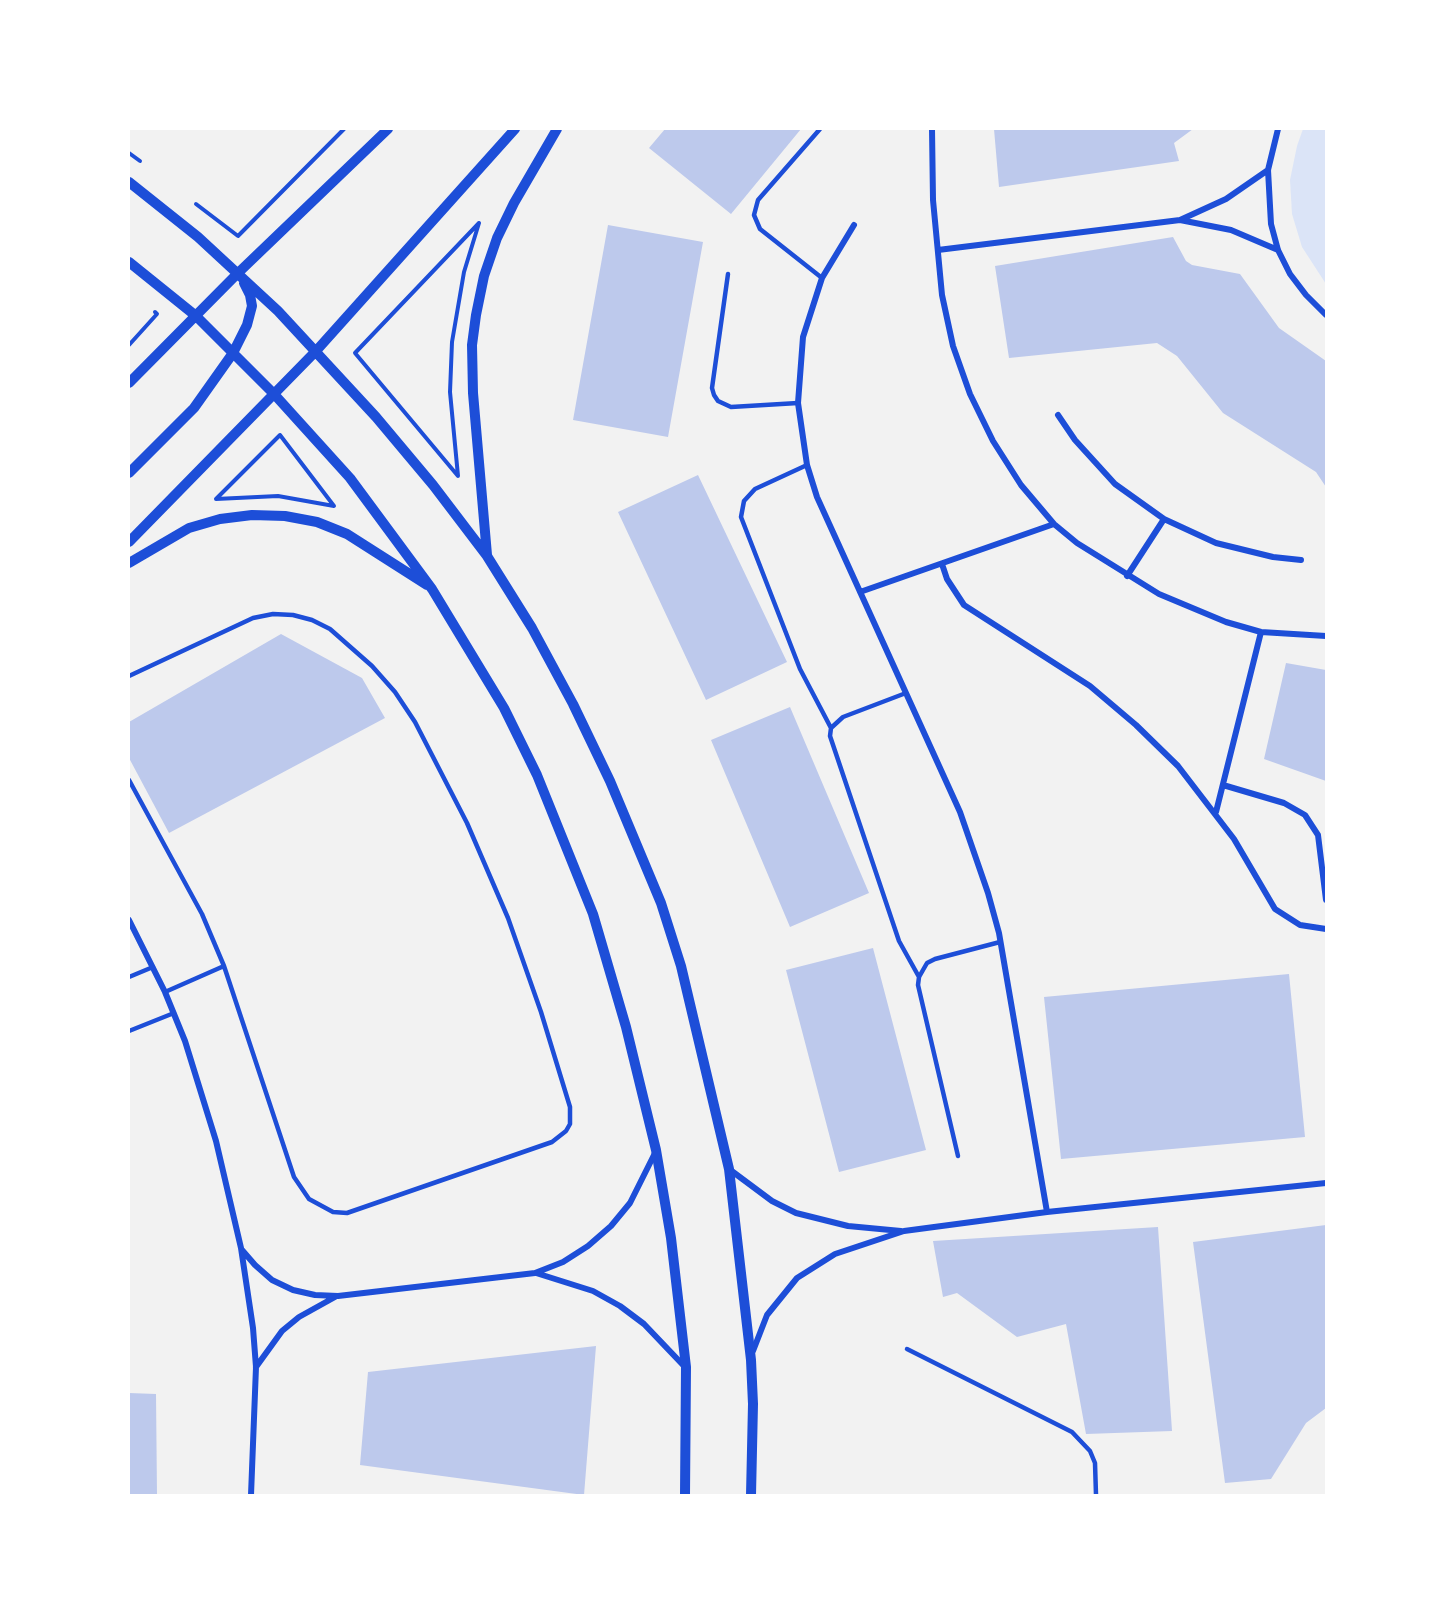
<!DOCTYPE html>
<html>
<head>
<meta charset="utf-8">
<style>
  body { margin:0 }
  #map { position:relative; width:1455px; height:1624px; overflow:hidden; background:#f2f2f2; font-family:Roboto,sans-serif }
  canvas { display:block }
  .frame { position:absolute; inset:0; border:130px solid #fff; pointer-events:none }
</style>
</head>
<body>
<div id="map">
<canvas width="1455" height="1624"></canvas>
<div class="frame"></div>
</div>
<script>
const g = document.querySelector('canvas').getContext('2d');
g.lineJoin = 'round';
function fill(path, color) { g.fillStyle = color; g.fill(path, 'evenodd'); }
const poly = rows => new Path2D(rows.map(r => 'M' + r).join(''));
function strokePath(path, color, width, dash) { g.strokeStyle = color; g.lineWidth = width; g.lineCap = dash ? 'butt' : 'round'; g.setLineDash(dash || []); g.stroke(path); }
fill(poly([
  [1303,129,1326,129,1326,284,1302,247,1292,214,1290,180,1297,146]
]), '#dbe4f7');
fill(poly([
  [665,129,801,129,731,214,649,148],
  [994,129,1193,129,1174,143,1179,161,999,187],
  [608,225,703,242,668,437,573,420],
  [1173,237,1186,261,1192,265,1240,274,1279,328,1326,361,1326,487,1316,472,1223,413,1177,356,1157,343,1009,358,995,266],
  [698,475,787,662,706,700,618,512],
  [281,634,362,678,385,718,169,833,129,758,129,722],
  [1286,663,1326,670,1326,781,1264,759],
  [790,707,869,893,790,927,711,740],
  [873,948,926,1150,839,1172,786,970],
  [1289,974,1305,1137,1061,1159,1044,997],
  [1326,1225,1326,1408,1306,1423,1271,1479,1225,1483,1193,1242],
  [1158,1227,1172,1431,1086,1434,1066,1324,1017,1337,957,1293,943,1297,933,1241],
  [596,1346,584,1495,360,1465,368,1372],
  [129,1393,156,1394,157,1495,129,1495]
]), '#bdc9ec');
strokePath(poly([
  [129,153,140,161],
  [196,204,238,236,344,129],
  [479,223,464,272,452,342,450,392,458,476,355,353,479,223],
  [129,345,157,314,155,312],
  [280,435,334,506,278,496,216,499,280,435]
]), '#1d4ed8', 4);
strokePath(poly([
  [820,129,758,200,754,215,760,229,822,278],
  [728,274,712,388,714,395,718,401,731,407,798,403],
  [807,465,755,489,744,501,741,517,800,669,831,728],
  [129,676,253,618,273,614,293,615,312,620,330,629,372,666,395,692,415,722,467,823,508,918,541,1012,570,1107,570,1124,566,1131,552,1142,347,1213,333,1212,309,1199,294,1177,224,966,202,914,129,780],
  [906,693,843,717,831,728,830,736,899,941,919,977],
  [129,977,153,967],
  [165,992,224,966],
  [129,1031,174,1013],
  [958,1156,918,985,919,977,927,963,935,959,1000,942],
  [907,1349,1072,1432,1090,1451,1095,1463,1096,1495]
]), '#1d4ed8', 4.5);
strokePath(poly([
  [932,129,933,200,942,295,953,346,970,394,993,441,1021,485,1054,524,1077,543,1159,594,1226,622,1261,632,1326,636],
  [1278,129,1268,170,1271,224,1278,250,1290,274,1306,295,1326,315],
  [1180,220,1226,199,1268,170],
  [854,225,822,278,803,337,798,403,807,465,817,497,960,812,988,893,999,933,1047,1212],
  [938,250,1180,220,1231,230,1278,250],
  [1058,415,1075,440,1115,484,1164,519,1216,543,1273,557,1301,560],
  [942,564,947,579,964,605,1090,686,1136,725,1178,766,1234,839,1275,909,1300,925,1326,929],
  [1127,576,1164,519],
  [860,592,1054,524],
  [1223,785,1284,803,1305,815,1318,835,1326,900],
  [1216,812,1261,632],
  [129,920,165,992,185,1041,216,1141,241,1248,253,1328,256,1367,251,1495],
  [729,1169,772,1201,796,1213,848,1226,901,1231],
  [242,1250,255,1265,272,1280,293,1290,315,1295,338,1296,535,1273,563,1262,588,1246,611,1226,630,1203,655,1153],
  [536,1273,593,1291,620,1306,644,1324,684,1366],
  [753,1351,767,1315,797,1278,835,1254,904,1231,1047,1212,1326,1183],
  [256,1367,282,1331,299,1317,335,1297]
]), '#1d4ed8', 6);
strokePath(poly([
  [129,182,198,237,278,311,376,417,433,485,487,556,532,628,573,704,610,781,661,903,681,966,729,1169,751,1360,753,1404,751,1495],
  [129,262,196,316,274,394,350,478,432,589,504,708,537,775,593,914,626,1027,656,1150,671,1238,686,1367,685,1495],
  [129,383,238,273,388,129],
  [129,473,194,408,233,353,247,325,252,306,250,295,244,283],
  [129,542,316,351,515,129],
  [487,555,473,393,472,345,476,315,484,276,497,238,514,203,557,129],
  [129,563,189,528,220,519,252,515,285,516,317,522,347,534,427,585]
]), '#1d4ed8', 10);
</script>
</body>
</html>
